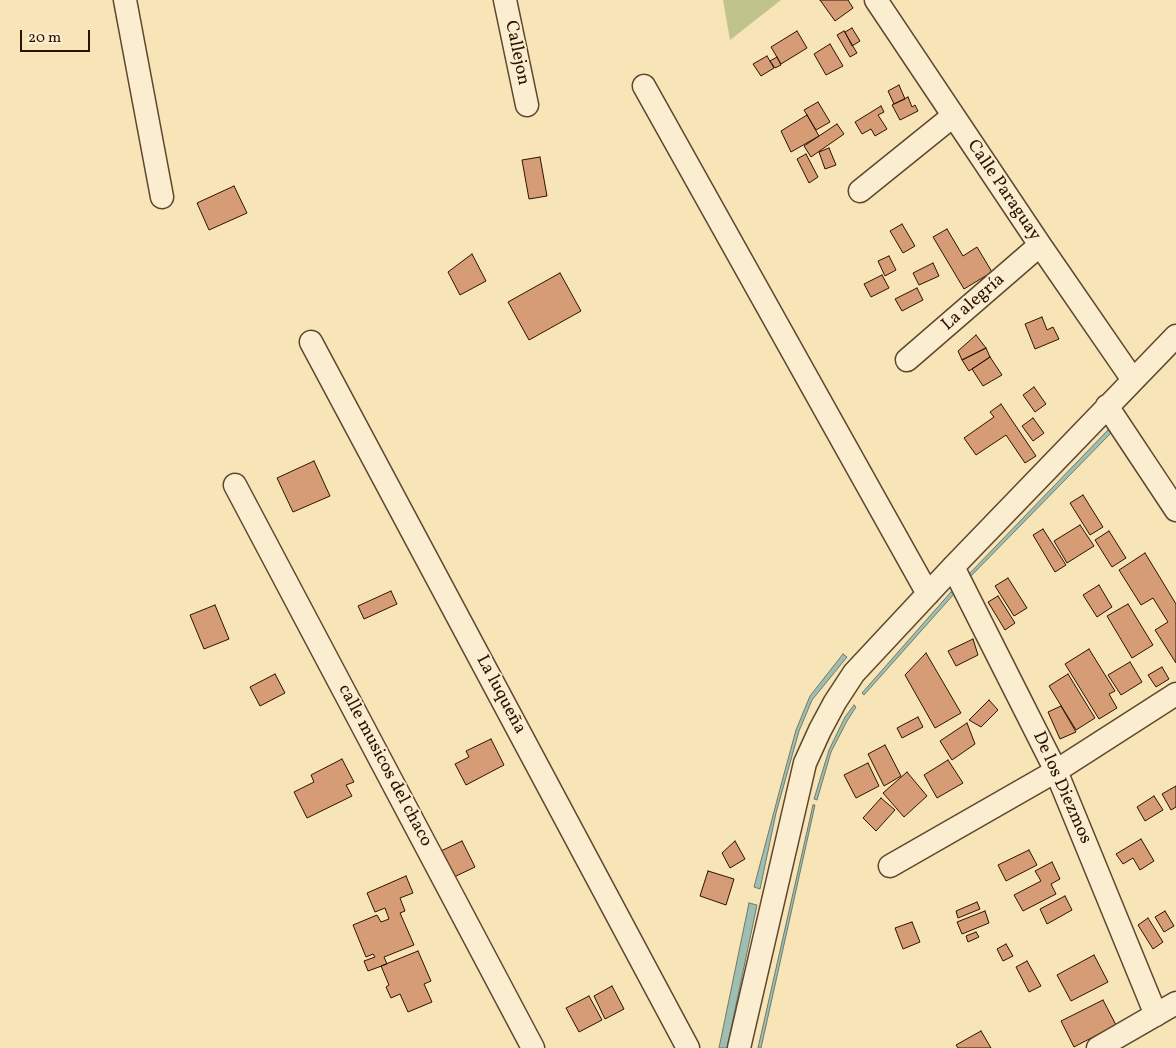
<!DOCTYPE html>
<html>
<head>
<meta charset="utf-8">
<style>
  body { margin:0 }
  #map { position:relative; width:1176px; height:1048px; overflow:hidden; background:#f7e4b7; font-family:Vollkorn,serif }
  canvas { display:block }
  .scale { position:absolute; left:20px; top:30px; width:70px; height:22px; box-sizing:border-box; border:2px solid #2e1200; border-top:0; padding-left:6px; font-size:15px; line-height:18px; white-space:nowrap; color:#2e1200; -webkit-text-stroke:4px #faedd0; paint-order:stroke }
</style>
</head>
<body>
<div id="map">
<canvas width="1176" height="1048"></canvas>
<div class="scale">20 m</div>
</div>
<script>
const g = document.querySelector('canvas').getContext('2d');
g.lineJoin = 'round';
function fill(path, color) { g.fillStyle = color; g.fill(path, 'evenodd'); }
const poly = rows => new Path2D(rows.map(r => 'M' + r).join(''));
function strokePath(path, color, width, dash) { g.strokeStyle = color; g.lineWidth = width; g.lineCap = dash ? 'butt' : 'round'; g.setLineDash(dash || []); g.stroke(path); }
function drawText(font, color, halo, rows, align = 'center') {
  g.font = font + ' Vollkorn,serif'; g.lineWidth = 4; g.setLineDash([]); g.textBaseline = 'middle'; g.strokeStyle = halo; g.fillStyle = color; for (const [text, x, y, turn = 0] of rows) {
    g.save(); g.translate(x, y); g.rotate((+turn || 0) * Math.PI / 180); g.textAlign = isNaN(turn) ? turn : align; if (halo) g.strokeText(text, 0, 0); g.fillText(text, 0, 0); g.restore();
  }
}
fill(poly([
  [723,0,781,0,730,40]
]), '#c1c38c');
const water = poly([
  [1108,430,1111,433,971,576,969,574,1108,430],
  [951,592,954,594,864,695,862,693,951,592],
  [843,654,847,657,812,700,799,731,776,813,760,889,754,887,784,774,796,730,810,696,843,654],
  [854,705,856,707,847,721,831,752,817,800,814,799,829,750,845,717,854,705],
  [813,805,815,805,761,1048,758,1048,813,805],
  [749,903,757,905,727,1048,719,1048,749,903]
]);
fill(water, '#9dbeb0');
strokePath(water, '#71796a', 1);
const building = poly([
  [820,0,848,0,853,8,835,21,820,0],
  [852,28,860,41,852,46,845,32,852,28],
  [797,31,807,48,781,64,771,47,797,31],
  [844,31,857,53,850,57,837,35,844,31],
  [830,44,843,66,826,75,814,54,830,44],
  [767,56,774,68,761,76,753,64,767,56],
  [777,57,781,65,775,68,770,61,777,57],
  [899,85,905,99,894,104,888,91,899,85],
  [908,97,912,107,915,105,918,111,900,120,892,105,908,97],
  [818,102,830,122,816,130,804,110,818,102],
  [881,106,884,112,878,115,887,129,875,136,871,129,862,134,855,122,881,106],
  [807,115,819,136,791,152,781,131,807,115],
  [837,124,844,134,811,157,804,146,837,124],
  [829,148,836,165,825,169,819,152,829,148],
  [806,154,818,177,809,183,797,159,806,154],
  [540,157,547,196,529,199,522,160,540,157],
  [234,186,247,213,209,230,197,203,234,186],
  [902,224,915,246,903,253,890,231,902,224],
  [947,229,963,256,977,247,992,272,964,289,933,237,947,229],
  [472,254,486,281,460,295,448,272,472,254],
  [889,256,896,270,885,276,878,261,889,256],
  [933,263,939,276,919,285,913,273,933,263],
  [560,273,581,311,529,340,508,302,560,273],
  [882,275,889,288,871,297,864,284,882,275],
  [917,288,923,300,902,311,895,299,917,288],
  [1042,317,1047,330,1053,327,1059,339,1035,349,1025,324,1042,317],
  [976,335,986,348,962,360,958,351,976,335],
  [986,348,990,357,969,371,962,360,986,348],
  [990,357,1002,375,983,386,972,369,990,357],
  [1034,387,1046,404,1035,412,1023,395,1034,387],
  [1001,404,1036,456,1025,463,1006,435,976,455,964,438,994,417,990,412,1001,404],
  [1033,418,1044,433,1033,441,1022,426,1033,418],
  [314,461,330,496,293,512,277,478,314,461],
  [1083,495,1103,527,1090,535,1070,503,1083,495],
  [1080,525,1094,546,1067,563,1054,541,1080,525],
  [1043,529,1066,565,1055,572,1033,535,1043,529],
  [1109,531,1126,558,1112,567,1095,540,1109,531],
  [1145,553,1176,604,1176,663,1155,630,1168,622,1153,598,1141,605,1119,570,1145,553],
  [1008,578,1027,608,1014,616,995,586,1008,578],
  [1099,585,1112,607,1097,617,1083,595,1099,585],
  [391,591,397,604,364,619,358,606,391,591],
  [998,596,1015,623,1005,630,988,602,998,596],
  [1128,604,1153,645,1132,658,1107,616,1128,604],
  [215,605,229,639,204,649,190,615,215,605],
  [973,639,978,655,956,666,948,651,973,639],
  [1089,649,1115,691,1109,694,1117,708,1099,719,1065,664,1089,649],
  [926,653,961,713,935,728,905,675,926,653],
  [1130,662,1142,682,1121,695,1108,675,1130,662],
  [1162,667,1169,679,1156,687,1148,675,1162,667],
  [275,674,285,693,260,706,250,687,275,674],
  [1068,674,1095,718,1076,730,1049,686,1068,674],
  [989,700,998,710,981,727,969,720,989,700],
  [1061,706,1076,732,1060,739,1048,712,1061,706],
  [918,717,923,727,902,738,897,728,918,717],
  [967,723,975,744,952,760,940,741,967,723],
  [491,739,504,765,466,785,455,764,469,757,466,751,491,739],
  [885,745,901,776,884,786,868,754,885,745],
  [342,759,354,782,346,785,352,796,307,818,294,792,314,782,311,775,342,759],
  [948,760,963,783,937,798,924,775,948,760],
  [868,763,879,786,856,798,844,775,868,763],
  [907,772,927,796,904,817,883,793,907,772],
  [1176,786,1176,807,1171,810,1162,794,1176,786],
  [1154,796,1163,810,1145,821,1137,807,1154,796],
  [881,798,895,810,876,831,863,818,881,798],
  [1141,839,1154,861,1140,870,1133,858,1123,864,1116,854,1141,839],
  [462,841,475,867,454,877,441,851,462,841],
  [735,841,745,859,730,868,722,853,735,841],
  [1029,850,1037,865,1006,881,998,865,1029,850],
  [1052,862,1060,879,1051,884,1056,894,1023,911,1014,895,1041,881,1035,871,1052,862],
  [708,871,734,879,726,905,700,896,708,871],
  [406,876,413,893,400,898,405,911,400,913,414,945,384,957,387,964,368,971,364,961,375,957,373,954,366,957,353,925,377,915,381,922,389,919,385,908,375,912,367,893,406,876],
  [1065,896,1072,910,1047,924,1040,909,1065,896],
  [977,902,980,909,958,918,956,911,977,902],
  [985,911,989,923,962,934,957,922,985,911],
  [1165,911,1174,926,1164,932,1155,917,1165,911],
  [1148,918,1163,942,1153,949,1138,925,1148,918],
  [912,922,920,942,903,949,895,928,912,922],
  [976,932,979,937,968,942,966,936,976,932],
  [1006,944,1013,956,1003,961,997,949,1006,944],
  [418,951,431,981,424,984,432,1002,408,1012,400,994,391,998,386,987,389,985,381,966,418,951],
  [1094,955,1108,982,1071,1001,1057,975,1094,955],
  [1027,961,1041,986,1029,992,1016,967,1027,961],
  [612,986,624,1009,605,1019,594,996,612,986],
  [589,996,602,1020,579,1032,566,1008,589,996],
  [1103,1000,1116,1025,1074,1047,1061,1021,1103,1000],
  [981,1031,991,1048,958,1048,956,1045,981,1031]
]);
fill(building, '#d69c76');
strokePath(building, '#2e1200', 1);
const minor = poly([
  [125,0,162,197],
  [505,0,527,105],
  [876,0,1040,245,1133,380],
  [644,86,928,594],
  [860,191,953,116],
  [311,342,688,1048],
  [907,360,1040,245],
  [1107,406,1176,510],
  [235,485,533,1048],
  [953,567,1056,771,1156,1015],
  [890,866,1056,771,1176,694],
  [739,1048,805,763,820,730,835,702,854,673,953,567,1176,336],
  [1098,1048,1176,1003]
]);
strokePath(minor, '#60462e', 25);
strokePath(minor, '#faedd0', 22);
drawText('18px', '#2e1200', '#faedd0', [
  ["Callejon",516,53,78],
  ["Calle Paraguay",1003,191,56],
  ["La alegría",974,303,-41],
  ["La luqueña",500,695,62],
  ["calle musicos del chaco",384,766,62],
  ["De los Diezmos",1061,788,66]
]);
</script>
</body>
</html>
